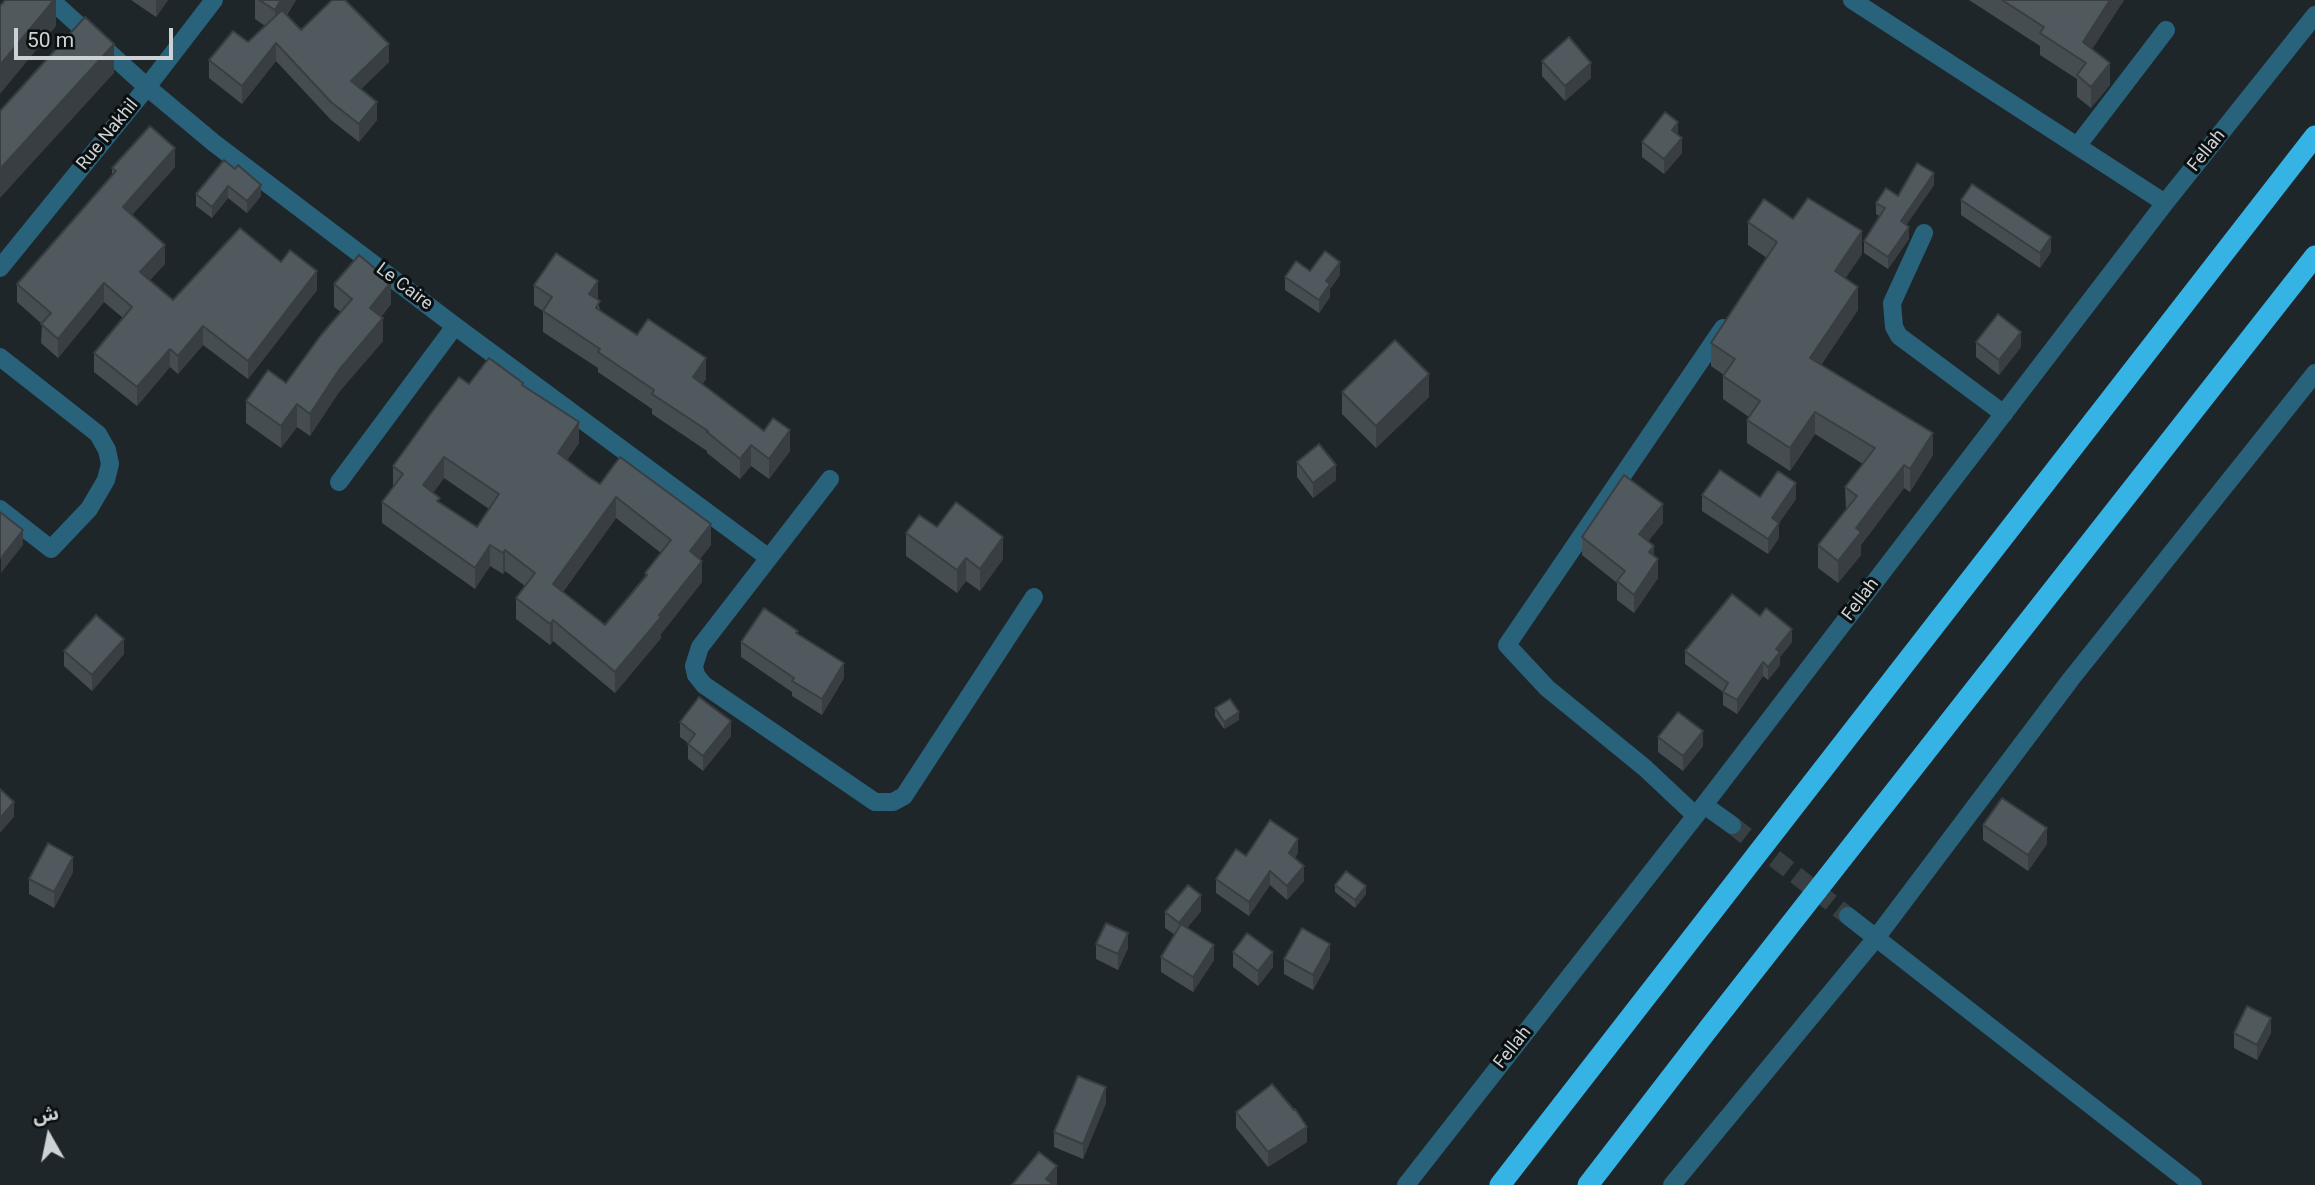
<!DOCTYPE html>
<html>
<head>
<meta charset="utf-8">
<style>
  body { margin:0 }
  #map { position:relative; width:2315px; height:1185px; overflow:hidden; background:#1e262a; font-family:Roboto,"Noto Sans Arabic",sans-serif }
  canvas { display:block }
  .north { position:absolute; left:14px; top:1101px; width:70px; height:70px; -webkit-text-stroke:5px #0b0f10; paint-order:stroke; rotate:351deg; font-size:19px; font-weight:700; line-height:28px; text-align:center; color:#cdd2d5 }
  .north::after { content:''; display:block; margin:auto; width:24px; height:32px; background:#cdd2d5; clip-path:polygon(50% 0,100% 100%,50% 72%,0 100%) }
  .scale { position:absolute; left:14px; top:28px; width:159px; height:32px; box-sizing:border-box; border:4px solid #cdd2d5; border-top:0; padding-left:9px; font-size:21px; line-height:24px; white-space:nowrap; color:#cdd2d5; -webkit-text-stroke:5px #0b0f10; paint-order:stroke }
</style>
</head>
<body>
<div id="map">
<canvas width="2315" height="1185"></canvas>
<div class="north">ش</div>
<div class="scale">50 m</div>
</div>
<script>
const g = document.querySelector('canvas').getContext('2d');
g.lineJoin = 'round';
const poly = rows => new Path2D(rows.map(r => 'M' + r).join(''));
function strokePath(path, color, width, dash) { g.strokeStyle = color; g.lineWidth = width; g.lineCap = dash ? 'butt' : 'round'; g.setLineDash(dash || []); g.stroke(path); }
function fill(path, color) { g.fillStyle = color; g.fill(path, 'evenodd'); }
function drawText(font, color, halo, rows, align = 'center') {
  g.font = font + ' Roboto,sans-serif'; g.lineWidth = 6; g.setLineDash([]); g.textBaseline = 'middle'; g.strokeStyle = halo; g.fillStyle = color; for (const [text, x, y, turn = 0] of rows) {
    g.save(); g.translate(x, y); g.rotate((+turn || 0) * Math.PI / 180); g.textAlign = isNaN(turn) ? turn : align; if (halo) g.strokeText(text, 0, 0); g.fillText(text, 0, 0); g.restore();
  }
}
strokePath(poly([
  [1732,825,1848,916]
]), '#384044', 18, [18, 9]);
strokePath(poly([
  [51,0,147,87,214,143,455,326,769,558],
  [1852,0,2165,203],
  [2078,145,2166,30],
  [1924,233,1892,303,1894,327,1899,336,2004,414],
  [0,268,147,87,214,0],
  [0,357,98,434,107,450,110,464,106,480,89,509,51,549,0,509],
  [830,479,700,647,694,666,696,675,704,685,875,802,893,802,904,796,1034,597],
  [339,482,455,326],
  [1704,805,1732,825],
  [1695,815,1645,768,1547,688,1507,645,1723,328],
  [1848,916,2193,1185],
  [1406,1185,1704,805,2165,203,2315,15],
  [1672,1185,1876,938,2071,679,2315,373]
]), '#29627b', 18);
strokePath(poly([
  [1500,1185,2315,136],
  [1588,1185,1709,1028,2315,256]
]), '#36b3e5', 21);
fill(poly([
  [131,0,168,0,156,17],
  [255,0,296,0,287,15,301,30,389,62,361,89,377,120,359,142,331,120,276,61,242,104,209,78,209,60,248,42,265,26,255,19],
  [1969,0,2124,0,2092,49,2110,85,2091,108,2077,97,2077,79,2040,55,2040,46],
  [1542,61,1591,78,1565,101,1542,76],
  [1642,142,1682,153,1664,174,1642,157],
  [224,160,261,196,247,213,228,198,212,218,196,206,196,194],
  [175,167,132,215,165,264,150,280,173,300,281,262,317,290,248,379,203,345,178,374,170,367,137,406,94,372,94,353,123,318,104,302,58,358,41,343,42,324,17,302,17,284,112,175,112,168],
  [1934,185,1906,225,1909,239,1888,269,1864,253,1864,241,1879,216,1876,214,1876,203],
  [1961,200,2051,252,2040,268,1961,215],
  [1793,219,1862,254,1845,278,1858,310,1821,365,1933,455,1910,492,1904,488,1861,545,1861,555,1838,583,1818,568,1818,545,1846,510,1845,487,1863,464,1815,434,1790,471,1747,443,1747,420,1749,417,1723,399,1723,376,1724,375,1711,366,1711,343,1767,258,1748,245,1748,222],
  [1310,271,1340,275,1330,289,1330,297,1319,313,1285,290,1285,277],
  [334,284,391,304,381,317,383,341,339,392,310,436,297,427,281,448,246,423,246,401,286,383,341,312,334,307],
  [534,285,598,300,600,311,706,379,702,384,790,451,769,479,751,466,740,479,707,453,707,451,652,414,652,409,598,372,598,368,543,332,543,311,534,305],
  [1976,342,2021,347,1999,375,1976,357],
  [469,384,523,386,579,443,567,460,600,484,711,545,700,559,702,582,661,634,661,638,615,693,553,641,550,645,516,619,516,598,525,586,505,571,503,574,490,566,475,589,382,523,382,502,393,487,393,466],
  [444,478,489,509,477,527,440,503,433,493],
  [616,518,661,553,645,573,645,577,605,625,563,592],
  [1342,392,1429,397,1376,448,1342,414],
  [1297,462,1336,480,1313,498,1297,477],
  [1702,495,1796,499,1779,523,1779,538,1768,554,1702,511],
  [1663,523,1648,541,1654,556,1658,578,1634,613,1617,600,1617,583,1582,555,1582,537],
  [937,527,1003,559,980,591,966,581,957,593,906,556,906,533],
  [798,634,844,678,822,715,792,696,792,692,741,657,741,642],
  [1792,642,1780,657,1780,665,1768,680,1763,676,1737,714,1723,705,1723,692,1685,664,1685,651],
  [64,651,124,654,92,691,64,666],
  [1215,708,1239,720,1224,729,1215,716],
  [680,722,731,736,703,771,688,759,688,743,680,737],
  [1658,737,1703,746,1683,771,1658,752],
  [1983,825,2047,844,2028,871,1983,840],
  [1298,853,1295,858,1304,881,1287,900,1270,885,1249,916,1216,893,1216,879,1246,856],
  [73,872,54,908,29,894,29,879],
  [1335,885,1366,894,1355,908,1335,892],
  [1201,911,1187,928,1214,960,1193,992,1161,972,1161,957,1175,935,1165,928,1165,912],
  [1096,944,1128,948,1118,970,1096,959],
  [1233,952,1273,967,1258,986,1233,967],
  [1284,959,1330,959,1313,990,1284,974],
  [2234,1033,2271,1033,2257,1060,2234,1048],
  [1106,1103,1083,1159,1054,1147,1054,1132],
  [1236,1112,1307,1142,1268,1167,1236,1128]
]), '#454d51');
fill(poly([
  [54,0,56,0,56,26,0,94,0,65],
  [156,0,168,0,156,17],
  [281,0,296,0,275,32,275,10],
  [2110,0,2124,0,2084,62,2083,42],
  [276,43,276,61,242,104,242,86],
  [114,44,114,73,0,198,0,169],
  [389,44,389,62,351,99,351,81],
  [1591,63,1591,78,1565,101,1565,86],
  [2110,63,2110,85,2091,108,2091,87],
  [377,102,377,120,359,142,359,124],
  [1678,122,1678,137,1672,130],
  [1682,138,1682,153,1664,174,1664,159],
  [175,148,175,167,123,225,123,207],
  [1934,173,1934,185,1901,233,1901,221],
  [261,185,261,196,247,213,247,201],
  [228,186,228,198,212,218,212,207],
  [1909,227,1909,239,1888,269,1888,257],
  [1862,231,1862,254,1835,294,1835,271],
  [2051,237,2051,252,2040,268,2040,253],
  [165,245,165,264,140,291,140,272],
  [1340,262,1340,275,1330,289,1330,297,1319,313,1319,300,1326,281],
  [317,271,317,290,248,379,248,361],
  [598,281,598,301,589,294],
  [391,282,391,304,370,330,370,308],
  [104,283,104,302,58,358,58,339],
  [1858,287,1858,310,1810,381,1810,358],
  [383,318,383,341,339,392,310,436,310,414,339,370],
  [203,326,203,345,178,374,178,356],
  [2021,332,2021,347,1999,375,1999,360],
  [170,349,170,367,137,406,137,387],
  [706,358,706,379,693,398,693,377],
  [1429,374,1429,397,1376,448,1376,426],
  [297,404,297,427,281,448,281,426],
  [1815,412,1815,434,1790,471,1790,448],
  [579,422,579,443,558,474,558,453],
  [790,430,790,451,769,479,769,459],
  [1933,433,1933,455,1910,492,1910,469],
  [751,445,751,466,740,479,740,459],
  [444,457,444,478,423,506,423,485],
  [1336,465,1336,480,1313,498,1313,483],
  [1904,465,1904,488,1861,545,1861,555,1838,583,1838,561,1856,528],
  [1796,483,1796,499,1772,533,1772,518],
  [616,497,616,518,553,605,553,584],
  [1663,504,1663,523,1639,553,1639,534],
  [1779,523,1779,538,1768,554,1768,539],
  [711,524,711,545,690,572,690,551],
  [23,530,23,545,1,573,1,558],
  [1003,537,1003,559,980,591,980,569],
  [490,545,490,566,475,589,475,568],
  [1654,546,1654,564,1649,552],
  [505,550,505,571,503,574,503,553],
  [966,558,966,581,957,593,957,570],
  [1658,559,1658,578,1634,613,1634,595],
  [702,561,702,582,661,634,661,638,615,693,615,672],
  [553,620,553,641,550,645,550,624],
  [1792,629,1792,642,1780,657,1780,665,1768,680,1768,667,1776,649],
  [124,639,124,654,92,691,92,675],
  [1763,662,1763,676,1737,714,1737,700],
  [844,663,844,678,822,715,822,699],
  [1239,712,1239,720,1224,729,1224,722],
  [731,721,731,736,703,771,703,756],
  [1703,731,1703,746,1683,771,1683,756],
  [14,802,14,817,0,833,0,818],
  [2047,828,2047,844,2028,871,2028,855],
  [1298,839,1298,853,1289,867,1289,853],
  [73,857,73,872,54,908,54,892],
  [1304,866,1304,881,1287,900,1287,886],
  [1270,871,1270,885,1249,916,1249,902],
  [1366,886,1366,894,1355,908,1355,900],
  [1201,895,1201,911,1179,938,1179,923],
  [1128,933,1128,948,1118,970,1118,954],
  [1330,944,1330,959,1313,990,1313,975],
  [1214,945,1214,960,1193,992,1193,977],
  [1273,952,1273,967,1258,986,1258,971],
  [2271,1018,2271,1033,2257,1060,2257,1045],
  [1106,1087,1106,1103,1083,1159,1083,1144],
  [1307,1127,1307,1142,1268,1167,1268,1152],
  [1057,1166,1057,1185,1046,1185,1046,1179]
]), '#383e42');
const building = poly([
  [5,0,54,0,0,65,0,6,5,0],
  [259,0,281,0,275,10,259,0],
  [332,0,345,0,389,44,351,81,377,102,359,124,331,102,276,43,242,86,209,60,233,31,248,42,282,10,301,30,332,0],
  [2002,0,2110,0,2083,42,2110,63,2091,87,2077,75,2086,63,2040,33,2044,27,2002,0],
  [85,17,114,44,0,169,0,111,85,17],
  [1569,37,1591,63,1565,86,1542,61,1569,37],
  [1665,112,1678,122,1672,130,1682,138,1664,159,1642,142,1665,112],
  [150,126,175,148,123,207,165,245,140,272,173,300,240,228,281,262,290,250,317,271,248,361,203,326,178,356,170,349,137,387,94,353,132,307,104,283,58,339,41,324,51,313,17,284,116,171,112,168,150,126],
  [224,160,235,169,238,165,261,185,247,201,228,186,212,207,196,194,224,160],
  [1917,163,1934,173,1901,221,1909,227,1888,257,1864,241,1885,208,1876,203,1886,188,1898,196,1917,163],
  [1972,184,2051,237,2040,253,1961,200,1972,184],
  [1808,198,1862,231,1835,271,1858,287,1810,358,1933,433,1910,469,1904,465,1856,528,1861,532,1838,561,1818,545,1857,496,1845,487,1875,448,1815,412,1790,448,1747,420,1760,401,1723,376,1735,359,1711,343,1777,242,1748,222,1764,199,1793,219,1808,198],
  [1325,251,1340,262,1326,281,1330,284,1319,300,1285,277,1296,261,1310,271,1325,251],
  [556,253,598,281,589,294,600,301,596,308,637,335,648,319,706,358,693,377,764,431,773,418,790,430,769,459,751,445,740,459,707,432,708,431,652,394,654,390,598,352,600,349,543,311,552,297,534,285,556,253],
  [359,255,391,282,370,308,383,318,339,370,310,414,297,404,281,426,246,401,268,370,286,383,321,335,352,299,334,284,359,255],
  [1998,314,2021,332,1999,360,1976,342,1998,314],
  [1395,340,1429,374,1376,426,1342,392,1395,340],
  [489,358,523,383,522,385,579,422,558,453,589,477,600,484,620,457,711,524,690,551,702,561,659,615,661,617,615,672,553,620,550,624,516,598,535,573,505,550,503,553,490,545,475,568,382,502,403,474,393,466,432,412,459,377,469,384,489,358],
  [444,457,499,494,477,527,437,501,440,498,423,485,444,457],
  [616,497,671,540,645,573,647,575,605,625,553,584,616,497],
  [1319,444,1336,465,1313,483,1297,462,1319,444],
  [1720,470,1760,497,1778,471,1796,483,1772,518,1779,523,1768,539,1702,495,1720,470],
  [1624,475,1663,504,1639,534,1654,546,1649,552,1658,559,1634,595,1617,581,1625,571,1582,537,1624,475],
  [956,502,1003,537,980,569,966,558,957,570,906,533,919,515,937,527,956,502],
  [0,512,23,530,1,558,0,557,0,512],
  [1732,594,1760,616,1766,608,1792,629,1776,649,1780,652,1768,667,1763,662,1737,700,1723,692,1728,683,1685,651,1732,594],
  [764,608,798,631,796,633,844,663,822,699,792,681,794,678,741,642,764,608],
  [96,615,124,639,92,675,64,651,96,615],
  [699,697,731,721,703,756,688,744,695,734,680,722,699,697],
  [1230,699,1239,712,1224,722,1215,708,1230,699],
  [1678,712,1703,731,1683,756,1658,737,1678,712],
  [0,789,14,802,0,818,0,789],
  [2002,798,2047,828,2028,855,1983,825,2002,798],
  [1270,820,1298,839,1289,853,1304,866,1287,886,1270,871,1249,902,1216,879,1236,849,1246,856,1270,820],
  [48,843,73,857,54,892,29,879,48,843],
  [1346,871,1366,886,1355,900,1335,885,1346,871],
  [1188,885,1201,895,1179,923,1165,912,1188,885],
  [1106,923,1128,933,1118,954,1096,944,1106,923],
  [1181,924,1214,945,1193,977,1161,957,1181,924],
  [1302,928,1330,944,1313,975,1284,959,1302,928],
  [1247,933,1273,952,1258,971,1233,952,1247,933],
  [2247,1006,2271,1018,2257,1045,2234,1033,2247,1006],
  [1078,1076,1106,1087,1083,1144,1054,1132,1078,1076],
  [1272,1084,1294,1110,1295,1109,1307,1127,1268,1152,1236,1112,1272,1084],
  [1039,1152,1057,1166,1046,1179,1054,1185,1012,1185,1039,1152]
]);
fill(building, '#50595e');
strokePath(building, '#383e42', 2);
drawText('18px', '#cdd2d5', '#0b0f10', [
  ["Rue Nakhil",108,135,-51],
  ["Fellah",2207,151,-51],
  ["Le Caire",404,287,37],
  ["Fellah",1861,600,-53],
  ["Fellah",1513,1048,-52]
]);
</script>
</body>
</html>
